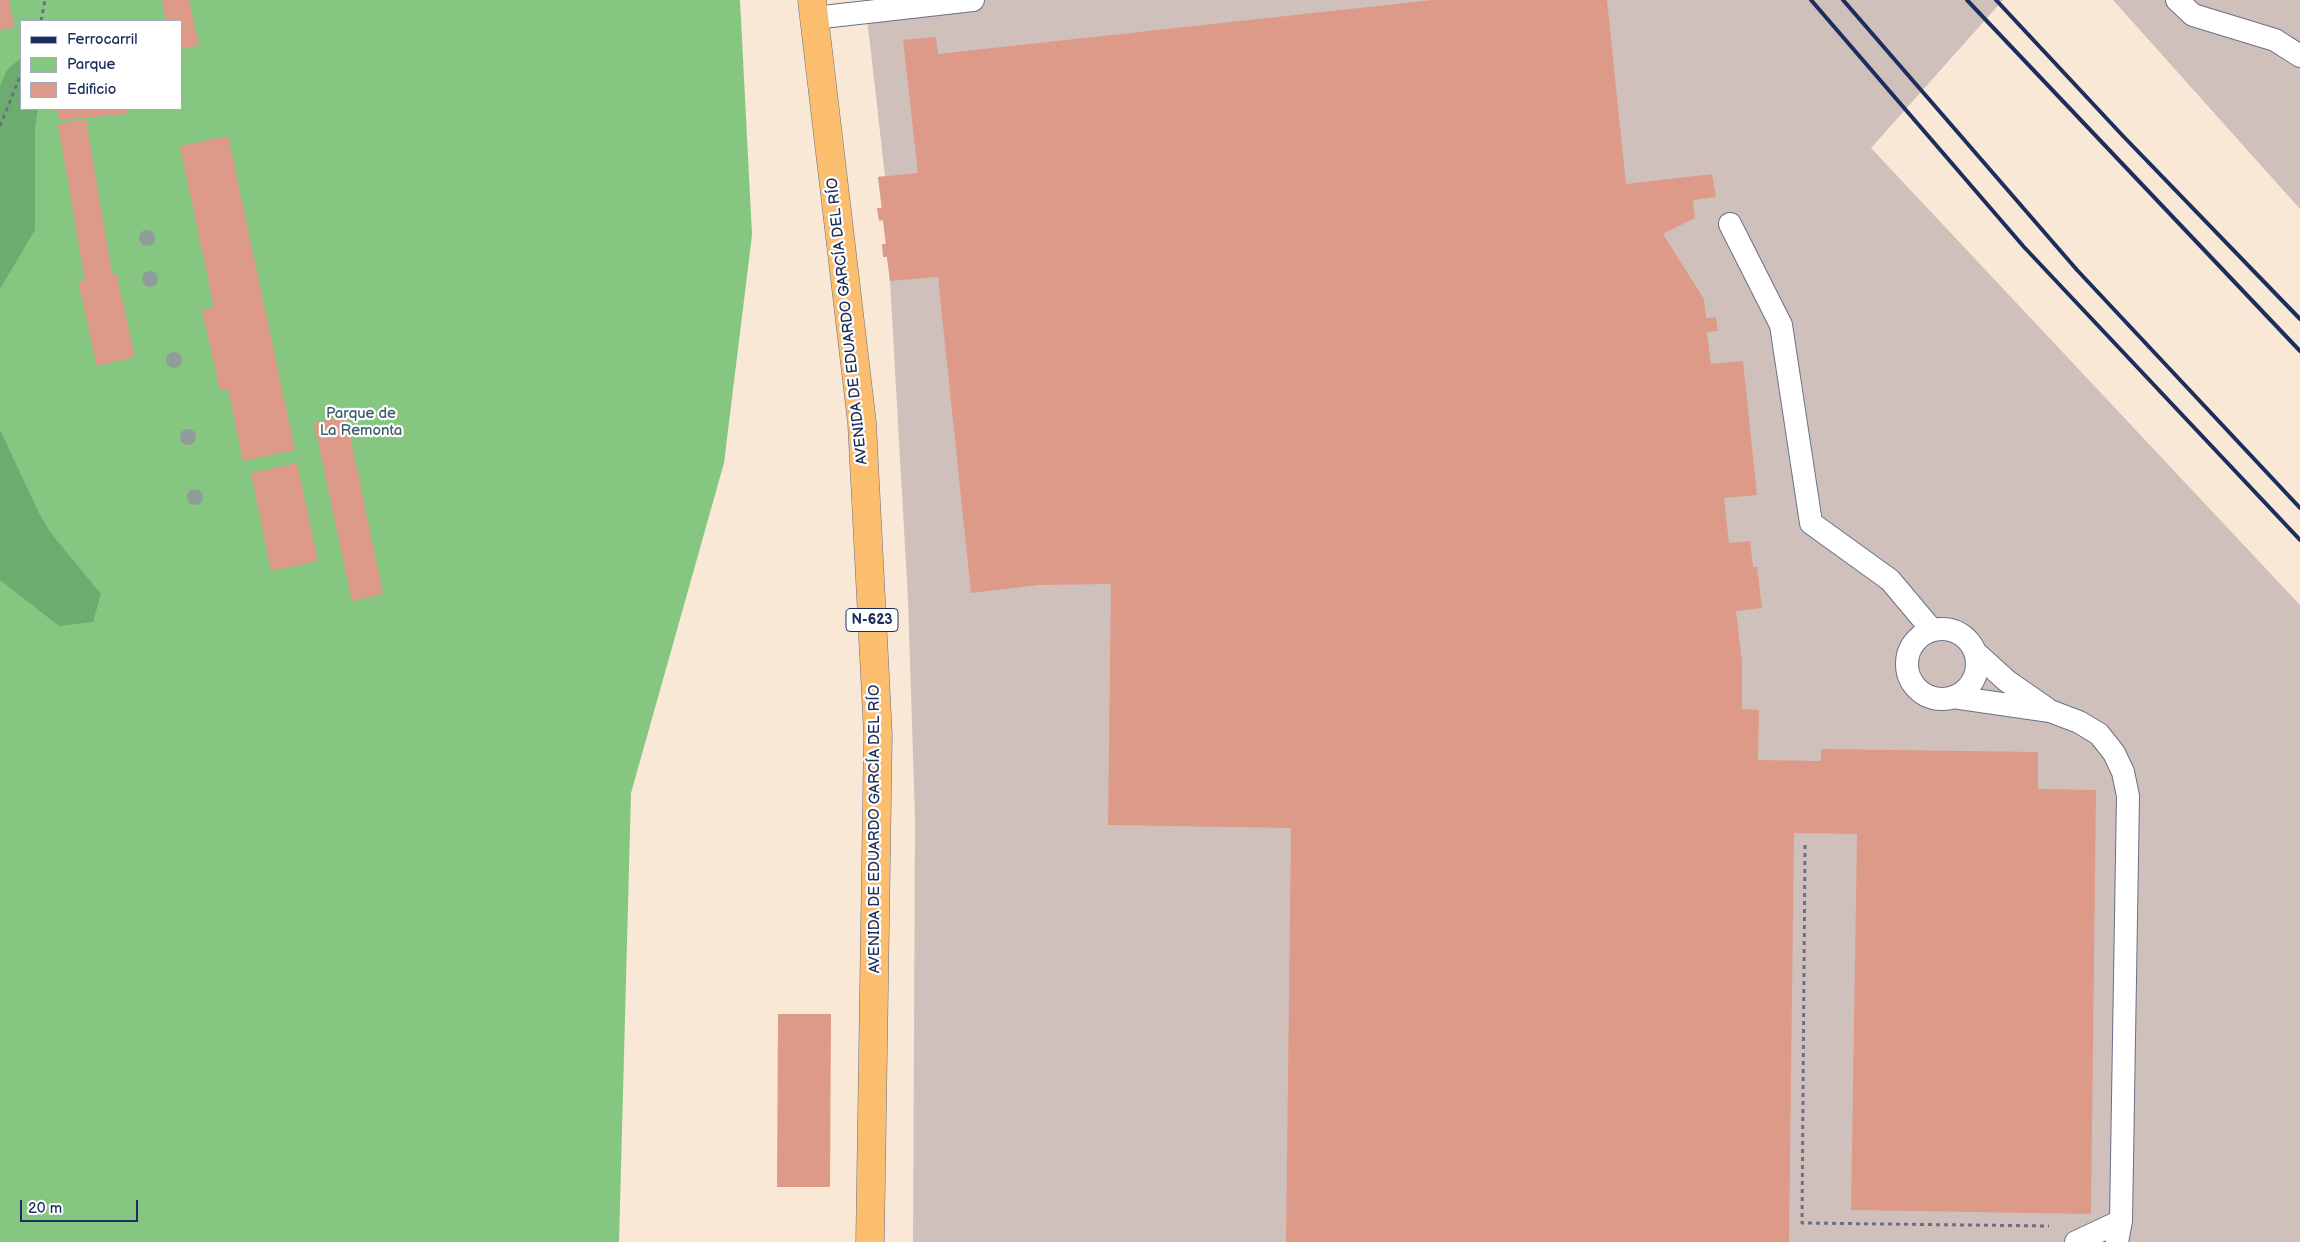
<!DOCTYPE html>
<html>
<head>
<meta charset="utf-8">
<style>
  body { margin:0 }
  #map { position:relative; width:2300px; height:1242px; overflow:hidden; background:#f8e8d5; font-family:"Balsamiq Sans",sans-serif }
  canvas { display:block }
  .legend { position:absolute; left:20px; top:20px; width:162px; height:90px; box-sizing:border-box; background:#fff; border:1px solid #a4acbf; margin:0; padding:6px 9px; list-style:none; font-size:15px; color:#1b2f5e }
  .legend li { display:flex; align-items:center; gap:10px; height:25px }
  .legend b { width:25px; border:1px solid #a4acbf }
  .scale { position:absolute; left:20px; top:1200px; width:118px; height:22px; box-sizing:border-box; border:2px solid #1b2f5e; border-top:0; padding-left:6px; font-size:15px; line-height:18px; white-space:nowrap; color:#1b2f5e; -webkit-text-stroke:4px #fff; paint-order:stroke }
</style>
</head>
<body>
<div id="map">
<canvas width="2300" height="1242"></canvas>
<ul class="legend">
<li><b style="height:6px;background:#1b2f5e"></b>Ferrocarril</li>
<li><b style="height:14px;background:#85c780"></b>Parque</li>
<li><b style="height:14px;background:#de9a89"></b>Edificio</li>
</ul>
<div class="scale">20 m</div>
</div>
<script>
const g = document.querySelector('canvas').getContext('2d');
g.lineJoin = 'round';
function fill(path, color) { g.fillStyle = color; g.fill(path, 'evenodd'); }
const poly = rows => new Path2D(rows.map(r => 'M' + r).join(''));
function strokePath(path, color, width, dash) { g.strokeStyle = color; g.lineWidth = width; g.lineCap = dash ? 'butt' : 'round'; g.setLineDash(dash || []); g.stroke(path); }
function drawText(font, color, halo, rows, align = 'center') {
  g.font = font + ' "Balsamiq Sans",sans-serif'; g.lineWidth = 4.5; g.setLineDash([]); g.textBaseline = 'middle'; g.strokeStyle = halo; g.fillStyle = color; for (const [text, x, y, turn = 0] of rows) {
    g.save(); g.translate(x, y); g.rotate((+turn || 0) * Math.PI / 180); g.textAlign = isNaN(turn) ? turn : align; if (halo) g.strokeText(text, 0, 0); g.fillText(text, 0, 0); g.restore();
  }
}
fill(poly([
  [865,0,2003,0,1871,148,2300,605,2300,1242,913,1242,915,818,908,600,890,281,878,177,885,176],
  [2113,0,2300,0,2300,209]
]), '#d0c0bc');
fill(poly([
  [0,0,740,0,752,235,724,463,631,793,619,1242,0,1242],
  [21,21,181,21,181,109,21,109]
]), '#85c780');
fill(poly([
  [21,58,21,109,38,109,35,128,35,230,0,289,0,86,7,70],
  [0,430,40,515,50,532,101,594,93,622,59,626,0,580]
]), '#6cac6e');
fill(poly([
  [0,0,9,0,15,27,0,30],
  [162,0,189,0,199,45,181,49,181,21,166,21],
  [1432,0,1607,0,1626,184,1712,174,1716,197,1693,200,1695,218,1663,234,1704,299,1706,318,1716,317,1718,331,1707,332,1711,364,1743,361,1757,495,1724,498,1729,543,1750,541,1753,567,1757,567,1762,608,1736,611,1742,662,1742,709,1759,710,1758,760,1821,761,1821,749,2038,752,2038,789,2096,790,2091,1214,1851,1210,1857,834,1794,833,1789,1242,1286,1242,1291,828,1108,825,1111,584,1039,585,971,593,938,277,890,281,887,257,883,257,882,244,886,244,883,220,879,221,877,208,882,208,878,177,918,173,903,40,936,37,938,54],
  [58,109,127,109,128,114,59,120],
  [86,119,112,274,116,273,135,357,97,366,78,281,85,280,58,124],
  [228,136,295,450,243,461,228,389,220,390,202,310,214,307,180,146],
  [346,416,383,594,352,601,314,423],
  [297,463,318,561,271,571,251,473],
  [778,1014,831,1014,830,1187,777,1187]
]), '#de9a89');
const service = poly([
  [2177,0,2193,15,2275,40,2300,56],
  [814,18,973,0],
  [1730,224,1781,325,1811,523,1890,580,1932,630],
  '1907 664a35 35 0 1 1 70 0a35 35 0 1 1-70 0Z',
  [1976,653,2007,681,2046,708],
  [1953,697,2050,711,2079,722,2099,734,2114,753,2123,772,2128,796,2121,1221,2117,1242],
  [2076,1242,2121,1221]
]);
const trunk = poly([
  [812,0,862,423,878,735,870,1242]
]);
strokePath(service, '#687088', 24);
strokePath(trunk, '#687088', 29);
strokePath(poly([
  [41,21,45,0],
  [0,126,21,74],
  [1805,845,1802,1223,2049,1226]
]), '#687088', 3, [4, 4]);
strokePath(service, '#fff', 22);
strokePath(trunk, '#fbbd6e', 28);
strokePath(poly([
  [1811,0,2024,247,2300,540],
  [1843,0,2077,270,2300,508],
  [1967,0,2300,351],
  [1996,0,2123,136,2300,319]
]), '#1b2f5e', 4);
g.fillStyle = '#909c99';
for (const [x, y] of [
  [147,238],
  [150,279],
  [174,360],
  [188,437],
  [195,497]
]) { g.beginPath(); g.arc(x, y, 8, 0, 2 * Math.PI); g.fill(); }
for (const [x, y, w] of [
  [872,620,52]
]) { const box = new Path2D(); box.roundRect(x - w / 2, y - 11.5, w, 23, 4); g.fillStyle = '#fff'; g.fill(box); strokePath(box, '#1b2f5e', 1); }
drawText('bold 14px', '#1b2f5e', null, [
  ["N-623",872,620]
]);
drawText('15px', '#1b2f5e', '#fff', [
  ["AVENIDA DE EDUARDO GARCÍA DEL RÍO",848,321,-96],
  ["AVENIDA DE EDUARDO GARCÍA DEL RÍO",875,829,-90]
]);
drawText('15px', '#3b5d68', '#fff', [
  ["Parque de",361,414],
  ["La Remonta",361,431]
]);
</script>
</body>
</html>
